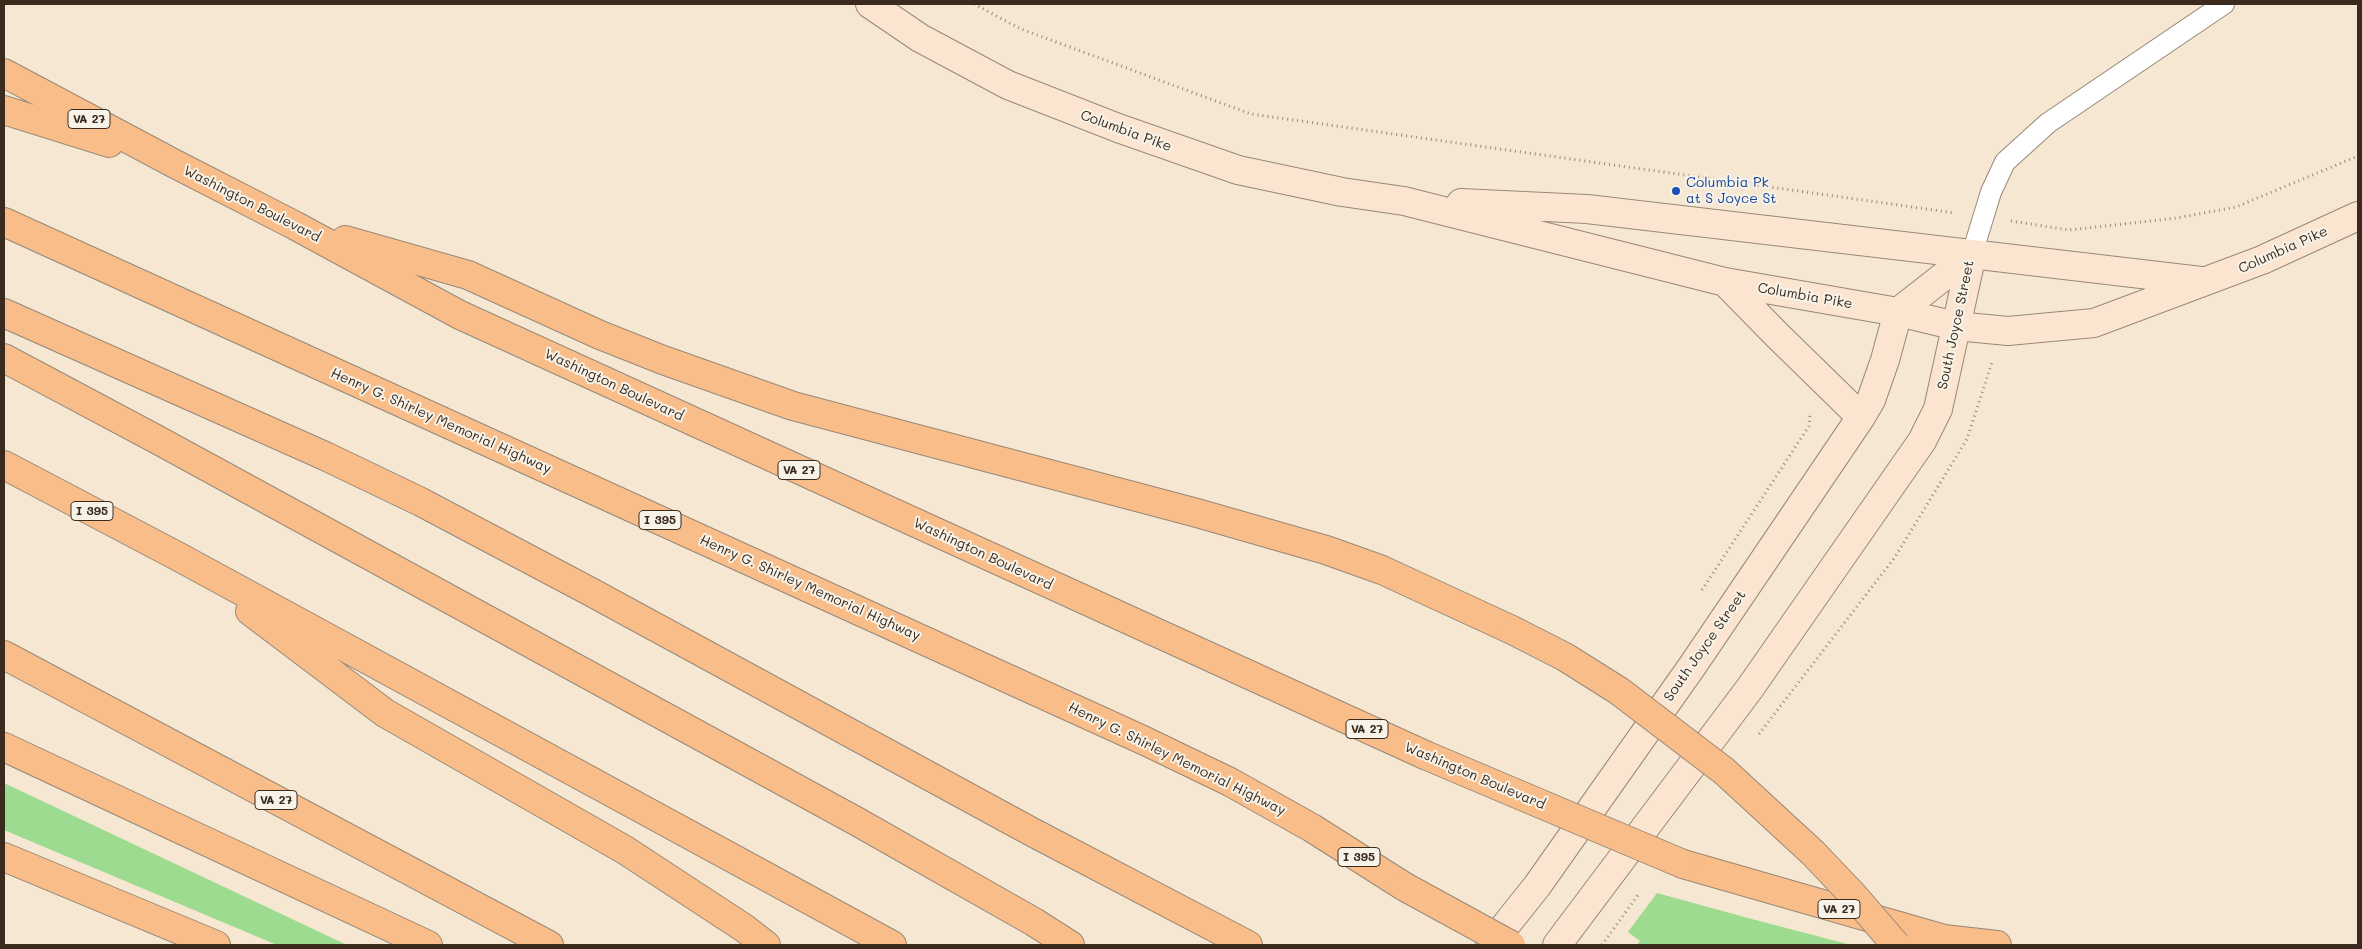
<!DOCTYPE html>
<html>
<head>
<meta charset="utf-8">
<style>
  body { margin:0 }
  #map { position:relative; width:2362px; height:949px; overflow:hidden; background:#f5e7d1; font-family:Mali,sans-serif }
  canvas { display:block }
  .frame { position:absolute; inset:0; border:5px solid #3b2a1e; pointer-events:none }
</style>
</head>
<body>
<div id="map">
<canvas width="2362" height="949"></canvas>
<div class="frame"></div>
</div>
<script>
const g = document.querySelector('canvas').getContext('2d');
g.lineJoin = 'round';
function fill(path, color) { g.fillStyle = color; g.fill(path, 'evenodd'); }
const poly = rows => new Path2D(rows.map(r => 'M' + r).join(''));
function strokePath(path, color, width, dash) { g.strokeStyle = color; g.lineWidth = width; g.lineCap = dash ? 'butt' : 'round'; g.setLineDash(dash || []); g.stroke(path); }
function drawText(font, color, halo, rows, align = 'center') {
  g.font = font + ' Mali,sans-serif'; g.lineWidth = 4; g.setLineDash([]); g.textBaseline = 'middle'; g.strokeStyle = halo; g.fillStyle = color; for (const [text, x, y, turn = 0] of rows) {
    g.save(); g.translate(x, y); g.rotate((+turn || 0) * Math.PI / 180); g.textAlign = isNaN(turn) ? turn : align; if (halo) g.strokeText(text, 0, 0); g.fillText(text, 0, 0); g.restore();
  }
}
fill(poly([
  [4,783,347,945,277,945,4,830],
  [1657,893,1748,918,1851,945,1637,945,1640,941,1628,932]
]), '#9cdb90');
const lane = poly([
  [1972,254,1991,192,2005,162,2048,123,2224,4]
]);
const secondary = poly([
  [870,4,920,38,1008,85,1118,128,1238,170,1342,192,1404,201,1725,282,1898,312,1956,326,2008,331,2094,323,2262,260,2358,216],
  [1461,203,1587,209,2201,281],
  [1725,282,1777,335,1861,417],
  [1490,945,1537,886,1693,665,1861,417,1871,400,1885,360,1898,312,1972,254],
  [1557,945,1750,688,1922,441,1938,409,1972,254]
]);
const highway = poly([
  [4,73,175,164,294,225,460,315,1425,755],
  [4,110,109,143],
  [4,222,1145,741,1230,782,1312,828,1405,887],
  [345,240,468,275,600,335,663,360,793,406,1197,513,1326,550,1382,570,1512,630],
  [4,313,325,456,421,502,591,592,1032,832,1248,945],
  [4,358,156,439,856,821,1034,922,1070,945],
  [4,465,179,557,892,945],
  [250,611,385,713,625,850,744,928,766,945],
  [4,655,549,945],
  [4,747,428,945],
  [4,857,216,945],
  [1683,864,1944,939,1997,945]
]);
strokePath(lane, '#988878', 22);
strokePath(secondary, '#988878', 30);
strokePath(highway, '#988878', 30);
strokePath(poly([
  [974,4,1021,29,1251,114,1955,213],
  [2011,221,2069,230,2177,218,2236,207,2358,156],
  [1702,590,1809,426,1810,414],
  [1759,734,1895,557,1967,439,1992,362],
  [1602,945,1638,895]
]), '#988878', 3, [1, 4]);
strokePath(lane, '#fff', 20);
strokePath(secondary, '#fce5d0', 28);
strokePath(highway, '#f8bd89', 28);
const highwayBridge = poly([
  [1512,630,1565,657,1619,691,1724,771,1813,853,1853,895,1896,945],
  [1425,755,1683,864],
  [1405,887,1511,945]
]);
strokePath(highwayBridge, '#988878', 30, []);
strokePath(highwayBridge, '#f8bd89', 28);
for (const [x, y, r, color] of [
  [1676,191,5,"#1a4fb4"]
]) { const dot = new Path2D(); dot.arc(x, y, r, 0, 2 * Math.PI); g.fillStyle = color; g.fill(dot); strokePath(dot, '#f7f3e8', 2); }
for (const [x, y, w] of [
  [89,119,42],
  [799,470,42],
  [92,511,42],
  [660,520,42],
  [1367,729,42],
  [276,800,42],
  [1359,857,42],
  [1839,909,42]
]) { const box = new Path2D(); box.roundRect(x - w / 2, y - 9.5, w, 19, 4); g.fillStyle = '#f7f3e8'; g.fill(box); strokePath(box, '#3b2a1e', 1); }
drawText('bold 12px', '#3b2a1e', null, [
  ["VA 27",89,119],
  ["VA 27",799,470],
  ["I 395",92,511],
  ["I 395",660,520],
  ["VA 27",1367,729],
  ["VA 27",276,800],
  ["I 395",1359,857],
  ["VA 27",1839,909]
]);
drawText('14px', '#3b2a1e', '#f7f3e8', [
  ["Columbia Pike",1126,131,20],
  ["Washington Boulevard",252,204,27],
  ["Columbia Pike",2283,250,-24],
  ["Columbia Pike",1805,296,10],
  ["South Joyce Street",1956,325,-78],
  ["Washington Boulevard",614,385,25],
  ["Henry G. Shirley Memorial Highway",441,421,24],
  ["Washington Boulevard",983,554,25],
  ["Henry G. Shirley Memorial Highway",810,588,24],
  ["South Joyce Street",1705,646,-55],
  ["Henry G. Shirley Memorial Highway",1177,759,26],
  ["Washington Boulevard",1475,776,23]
]);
drawText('14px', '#164399', '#f7f3e8', [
  ["Columbia Pk",1686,183],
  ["at S Joyce St",1686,199]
], 'left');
</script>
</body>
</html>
